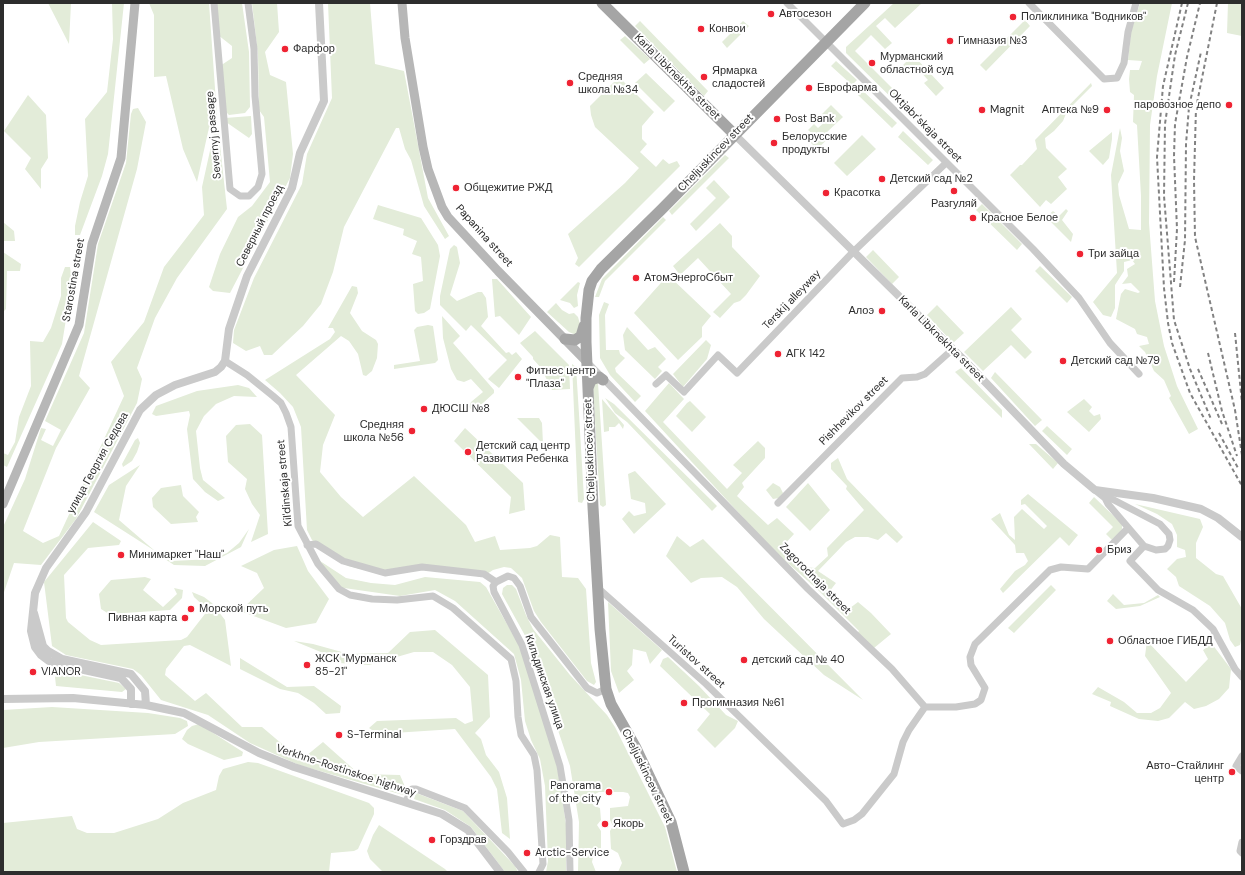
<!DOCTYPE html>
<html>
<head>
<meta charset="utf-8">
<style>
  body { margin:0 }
  #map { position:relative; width:1245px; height:875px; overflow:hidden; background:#fff; font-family:"DM Sans",sans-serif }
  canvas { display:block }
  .frame { position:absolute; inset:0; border:4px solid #2d2d2d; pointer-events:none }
</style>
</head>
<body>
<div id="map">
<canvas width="1245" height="875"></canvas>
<div class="frame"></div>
</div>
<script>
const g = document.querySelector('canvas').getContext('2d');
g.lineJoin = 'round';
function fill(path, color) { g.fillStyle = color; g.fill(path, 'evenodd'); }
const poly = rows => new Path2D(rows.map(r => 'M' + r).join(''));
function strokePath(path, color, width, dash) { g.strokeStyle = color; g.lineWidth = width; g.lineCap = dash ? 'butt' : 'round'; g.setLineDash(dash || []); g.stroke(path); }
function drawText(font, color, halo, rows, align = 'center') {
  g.font = font + ' "DM Sans",sans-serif'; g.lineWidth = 4; g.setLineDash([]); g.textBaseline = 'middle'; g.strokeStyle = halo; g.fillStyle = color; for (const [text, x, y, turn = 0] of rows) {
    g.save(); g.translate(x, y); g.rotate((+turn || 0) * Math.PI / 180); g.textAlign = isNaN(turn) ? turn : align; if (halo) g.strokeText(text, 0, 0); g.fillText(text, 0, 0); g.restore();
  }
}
fill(poly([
  [48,3,71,3,69,44],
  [112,3,124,3,108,154,102,176,80,235,75,235,75,226,80,202,88,176,85,119,107,92,113,39],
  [149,3,209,3,217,117,212,120,208,132,197,182,183,149,166,76,154,77,154,15],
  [216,3,242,3,249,52,250,107,245,113,229,115,225,111,220,66,232,58,232,46,218,35],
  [252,3,277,3,279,32,265,52,270,75,286,82,293,154,290,178,230,293,213,291,209,287,220,254,238,217,252,206,270,182,264,117,259,110,258,55],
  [328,3,370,3,375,64,404,71,428,198,449,236,445,239,424,206,411,160,405,149,399,128,396,128,344,227,333,272,321,304,303,326,272,355,264,355,260,346,246,351,233,343,234,330,254,278,302,184,307,154,332,98],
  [894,3,922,3,895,28,885,18,876,26,892,43,885,49,871,35,855,51,918,114,913,119,846,53,846,47],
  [1140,3,1172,3,1157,76,1150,125,1149,223,1155,301,1164,346,1177,386,1198,429,1189,434,1169,398,1171,396,1164,380,1154,371,1145,352,1139,346,1149,344,1147,337,1137,334,1135,329,1116,319,1121,294,1125,289,1138,293,1140,292,1131,283,1122,284,1128,276,1127,269,1135,264,1132,260,1124,262,1124,271,1115,285,1115,308,1111,317,1103,315,1093,302,1117,273,1111,175,1120,128,1122,138,1120,151,1124,171,1118,184,1119,195,1129,229,1141,230,1141,196,1137,125,1133,122,1134,95,1130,92,1129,79,1130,70,1139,70,1142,61,1128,60,1131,32],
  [1228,3,1242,3,1242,36,1227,33],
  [1025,20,1030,26,986,71,980,65],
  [640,21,708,91,704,96,635,26],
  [743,21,749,26,727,48,722,42],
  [625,36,650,59,644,64,620,40],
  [913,55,944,88,936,96,924,83,928,80,918,69,912,75,903,65],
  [836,61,857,80,852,85,831,66],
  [646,73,675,101,664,112,635,83],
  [619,77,654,112,642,126,642,139,647,144,640,152,656,167,663,159,669,164,677,161,680,166,579,267,575,264,578,258,568,234,625,183,639,168,595,127,591,115,590,106],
  [1091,83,1092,86,1067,111,1063,121,1054,131,1045,138,1046,148,1067,169,1058,177,1067,189,1051,204,1046,200,1040,207,1010,175,1020,165,1022,165,1037,149,1035,140],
  [862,90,897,123,892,128,858,95],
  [28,95,46,115,48,158,41,169,41,189,25,169,31,158,4,131],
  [831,105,843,117,826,133,830,137,817,149,809,141,815,136,808,130,814,124,818,128,827,120,822,114],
  [138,108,146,122,137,169,79,376,90,388,56,448,23,531,43,543,59,536,124,396,111,362,144,322,164,267,204,215,202,187,215,128,218,127,227,209,177,278,155,318,137,368,142,379,137,403,76,519,41,565,14,563,3,595,3,527,25,479,41,428,46,429,41,440,53,446,61,430,45,421,84,333,98,244,126,163,131,114,133,109],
  [251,116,252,134,249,138,226,122,225,118],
  [903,131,933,160,928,165,898,137],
  [1112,132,1112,139,1109,158,1103,165,1089,151],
  [862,135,876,149,847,176,834,163],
  [725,155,729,158,672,215,669,211],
  [714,180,730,197,696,231,690,224,716,198,706,188],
  [982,204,1022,244,1017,250,976,210],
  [378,205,421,218,438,245,440,256,430,309,424,313,418,314,415,311,413,284,423,281,421,257,412,254,417,241,403,235,404,229,373,219],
  [1066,209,1068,211,1062,220,1073,234,1071,242,1046,217,1053,211,1059,216],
  [663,217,666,220,605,281,599,297,595,297,602,279],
  [3,222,14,231,15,241,3,241],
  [720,223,732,236,732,247,760,276,746,295,740,301,734,303,720,318,713,312,731,294,698,258,680,275,673,266],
  [454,245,457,247,460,263,450,295,457,301,478,292,482,292,486,298,488,317,481,326,506,353,509,352,512,355,516,352,522,359,499,388,488,379,507,360,471,325,466,331,440,305,440,296,450,249],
  [873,250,899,277,892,284,866,257],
  [3,252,21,264,20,271,7,271,6,309,3,312],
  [1040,266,1072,297,1067,303,1035,271],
  [65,267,70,267,72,282,62,344,7,467,3,465,3,453,8,455,15,442,19,417,31,386,30,341,43,342,51,328,61,296,61,278],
  [668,275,711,316,702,327,702,337,678,360,634,313],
  [492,279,497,279,531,317,519,335,500,316,495,317],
  [578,282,580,283,577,295,578,306,574,308,570,303,560,300],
  [352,286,357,287,358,293,350,313,362,331,376,340,378,344,377,358,372,371,366,376,363,375,358,354,349,341,341,336,296,375,335,415,323,445,320,472,341,497,363,517,414,476,466,525,475,542,495,536,500,550,530,548,537,546,550,535,560,537,562,577,578,578,586,589,591,663,596,682,594,685,587,681,541,622,534,611,522,578,511,568,504,567,493,570,484,576,427,567,369,571,348,566,322,550,312,540,307,530,301,427,293,407,280,393,265,380,330,339,335,332,333,328,328,328],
  [604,302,609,304,605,315,606,350,619,350,620,354,625,358,615,368,616,372,641,396,635,402,610,375,600,358,599,315],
  [556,303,562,310,569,314,574,313,578,317,580,324,576,335,569,332,547,312],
  [937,305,964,333,953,343,927,315],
  [1011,307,1022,319,1011,330,1032,352,1025,359,1011,345,983,371,964,352],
  [442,316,460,336,453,343,494,390,494,393,473,412,469,407,471,402,483,392,471,379,464,382,457,380,451,369,443,338],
  [428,325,433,326,438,360,435,363,394,369,394,365,420,361,414,330,417,327],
  [627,327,648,350,655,347,666,359,658,367,662,371,655,379,625,350,623,335],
  [535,331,569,365,570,389,552,390,541,368,533,359,533,357,520,343],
  [706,340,711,345,707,359,683,387,673,374],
  [572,364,576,367,579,414,584,499,582,503,578,502],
  [961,368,1002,410,1002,418,955,372],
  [995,372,1042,420,1035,426,991,378],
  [595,381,598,383,606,505,603,507,600,505,593,384],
  [669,383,684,399,663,422,727,489,742,473,733,465,758,441,765,448,765,458,742,483,744,487,737,496,768,525,777,518,794,534,783,546,784,552,792,561,804,567,815,568,828,556,827,548,864,510,846,489,847,486,831,469,831,463,838,458,847,479,903,537,897,543,886,533,878,540,868,537,855,537,846,542,818,571,836,583,829,592,850,608,858,602,871,613,891,634,874,648,857,633,859,631,817,589,771,548,645,411],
  [238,385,249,388,257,397,234,396,216,404,204,416,196,431,200,468,203,480,225,498,218,501,205,492,193,479,187,429,190,415,189,411,156,416,152,414,156,406,197,391],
  [605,398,614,404,717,506,712,511,627,422,615,413],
  [602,399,624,425,623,429,619,423,615,427,609,427,609,431,604,432],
  [1084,399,1092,407,1089,411,1094,416,1100,414,1101,419,1089,432,1067,412],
  [690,401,706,417,692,432,676,416,687,403],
  [539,418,542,423,543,444,517,418],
  [250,424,262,435,268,534,251,542,260,515,252,504,245,489,247,479,228,462,226,436,236,425],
  [1047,426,1072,449,1067,455,1042,431],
  [465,428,523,483,525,510,509,514,511,497,454,441],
  [138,438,140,443,137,452,132,461,123,467,122,464,135,440],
  [1029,444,1036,444,1058,463,1053,469],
  [140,465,126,486,119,520,155,551,94,512,109,485],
  [635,471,666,504,634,534,622,519,629,511,634,516,646,513,645,503,631,499,628,474],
  [773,483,780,487,783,493,779,498,773,499,766,490],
  [808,483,830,510,810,531,786,507],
  [181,485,183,496,199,512,196,517,198,522,171,524,153,507,152,498,161,488],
  [1028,494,1078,535,1069,546,1060,537,1003,593,1000,589,1015,571,1025,565,1028,561,1024,553,1016,553,1015,545,991,519,1000,513,1009,535,1015,540,1014,517,1022,509,1044,529,1047,526,1025,504,1021,505,1021,500],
  [1094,497,1122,524,1122,529,1113,541,1106,534,1113,527,1089,503],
  [1135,504,1200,519,1203,527,1196,543,1196,558,1216,574,1223,576,1242,609,1242,636,1240,645,1235,647,1230,640,1225,623,1210,606,1179,586,1176,577,1167,569,1177,559,1186,557,1185,550,1177,547,1177,535,1172,524,1157,514],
  [93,522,121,541,119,545,88,548,64,575,66,618,68,622,90,640,101,645,181,640,187,637,208,610,194,597,192,592,204,597,212,603,225,620,231,666,190,645,184,646,166,669,165,675,195,701,206,693,242,727,262,727,301,760,323,742,359,774,400,775,406,789,403,795,299,765,250,743,208,715,161,700,141,675,133,669,66,655,52,646,44,582],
  [249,529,241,547,205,566,174,565,156,553,171,561,213,559,227,553,239,543],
  [677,536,690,547,703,539,863,700,824,675,764,619,737,587,722,577,701,578,691,583,666,556],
  [297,546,308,571,329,599,316,623,286,628,240,611,264,588,257,573,241,566,274,550],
  [317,559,346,578,371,583,395,585,425,577,480,582,486,587,520,647,557,766,566,824,566,872,546,872,548,861,545,786,540,759,531,740,525,721,521,680,514,654,455,601,435,590,400,596,337,587],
  [145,577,151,579,143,590,163,607,177,594,174,588,183,590,182,598,170,610,109,614,101,609,99,594,111,580],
  [507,585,512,585,516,589,526,615,533,629,570,675,607,715,615,727,665,827,677,872,618,872,622,863,618,853,611,849,610,831,613,826,610,820,610,808,628,806,630,797,628,793,623,792,599,792,593,795,592,803,594,806,600,808,601,820,597,825,601,831,601,849,593,857,592,862,596,872,578,872,579,822,570,766,528,641,502,594,503,588],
  [1051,585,1056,590,1014,633,1008,628],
  [1113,594,1124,605,1144,603,1158,595,1160,597,1140,606,1116,609,1107,601],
  [608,602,662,650,650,664,646,652,633,649,632,665,627,671,634,680,619,693,611,671],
  [435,630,488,675,490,717,475,733,481,739,486,755,499,772,507,798,510,839,502,833,497,789,491,777,455,729,378,734,369,728,377,721,456,718,465,724,473,721,470,687,452,665,433,652,414,652,369,665,339,663,328,655,294,641,313,644,349,654,388,653,410,632],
  [1147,641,1186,682,1208,659,1203,650,1212,644,1231,669,1229,688,1219,699,1206,706,1194,709,1185,702,1169,718,1158,721,1139,719,1110,706,1111,702,1092,694,1098,687,1124,702,1137,713,1151,713,1160,708,1171,693,1145,656],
  [668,657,699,686,726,715,738,721,735,728,715,748,697,730,710,714,660,666,663,659],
  [240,658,287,687,314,686,341,706,340,713,326,714,314,703,298,693,280,689,240,669],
  [61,671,119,683,126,689,122,692,56,686,55,677],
  [52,707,148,713,180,718,187,721,188,726,175,734,39,742,3,748,3,710],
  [199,724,243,752,242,756,224,760,188,744,182,739,187,730,192,726],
  [248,762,258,763,369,803,374,808,374,814,358,849,354,851,331,853,329,872,3,871,3,823,72,816,77,829,87,833,114,833,158,819,183,803,216,790,219,776,223,769],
  [416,793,463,811,515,866,518,872,505,872,471,827,445,810,414,799],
  [379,825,445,869,448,872,383,872,370,859,367,851,373,835]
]), '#e3ecd9');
strokePath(poly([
  [214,3,230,189,240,196,249,196,258,187,262,174,255,96,254,49,248,3],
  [787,3,1033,249,1079,298,1110,343,1139,374],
  [1029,3,1104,79,1117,78,1124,63,1128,32,1136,3],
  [225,361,247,375,273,396,281,403,286,413,291,427,298,526,318,564,339,589,350,595,372,599,397,600,433,596,453,608,511,659,516,681,518,717,521,735,534,755,537,770,543,864,539,872],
  [587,362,808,589,892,669,925,707],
  [656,384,666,375,684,392,718,355,737,373,853,252,946,163],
  [1095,490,1105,498,1112,499,1160,524,1169,534,1170,540,1168,546,1165,549,1156,550,1144,546,1108,504,1105,498],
  [778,503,902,378,917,377,925,374,953,349],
  [307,545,316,544,343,561,385,573,422,567,484,574,496,582],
  [1144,546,1130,561,1158,590,1193,610,1213,629,1235,669,1242,677],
  [496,582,493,586,494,592,522,645,560,766,569,820,570,872],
  [496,582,508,576,514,578,520,586,531,617,587,688,597,693,606,689],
  [598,588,706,684,826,801,843,824,854,820,862,814,894,774,903,742,909,730,925,707],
  [925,707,956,707,975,704,981,700,985,688,971,665,970,657,975,644,1050,570,1061,567,1088,569,1128,528],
  [1242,756,1236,766,1242,771],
  [406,801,412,789,416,789,465,808,508,852,524,872],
  [1242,842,1240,851,1242,853]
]), '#cacaca', 7);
strokePath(poly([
  [734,134,964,360,1064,464,1095,490,1153,498,1201,509,1218,518,1242,537],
  [34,613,43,646,48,651,62,659,131,674,145,691,146,705],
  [3,699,73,698,146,705,184,713,259,753,294,767,442,814,468,830,500,872],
  [131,704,131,689,121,678,61,665,49,661,41,655,35,647,31,631,35,593,46,568,86,512,140,410,156,395,175,385,215,372,221,367,225,361,229,329,247,276,292,188,300,153,324,101,319,3]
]), '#cacaca', 8);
strokePath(poly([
  [402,3,405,38,423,147,428,169,442,207,448,217,498,271,587,362],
  [3,504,79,325,92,244,121,158,135,3]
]), '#b7b7b7', 9);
strokePath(poly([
  [602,3,734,134],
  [565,339,575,340,581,336,584,326],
  [588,388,591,380,599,377,603,380],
  [684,872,671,822,636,748,611,704,606,689,600,629,593,507,586,342,586,318,589,290,592,281,601,269,661,210,865,3]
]), '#a5a5a5', 11);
strokePath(poly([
  [1182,3,1163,86,1157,157,1164,288,1168,323,1172,343,1190,393,1242,486],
  [1188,3,1175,55,1165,124,1164,196,1174,320,1190,369,1211,419],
  [1217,3,1196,108,1194,180,1195,237,1235,410,1242,455],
  [1174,282,1177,229,1174,156,1175,124,1187,57,1200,3],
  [1180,287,1185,240,1186,144,1189,107,1201,52],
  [1235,333,1242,403],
  [1208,353,1222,411,1237,456],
  [1198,369,1222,424],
  [1219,433,1238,468]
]), '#828282', 2, [4, 3]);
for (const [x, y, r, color] of [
  [771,14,4,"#ef2333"],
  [1013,17,4,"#ef2333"],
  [701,29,4,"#ef2333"],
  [950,41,4,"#ef2333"],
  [285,49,4,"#ef2333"],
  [872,63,4,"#ef2333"],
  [704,77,4,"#ef2333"],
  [570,83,4,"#ef2333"],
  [809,88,4,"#ef2333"],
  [1229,105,4,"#ef2333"],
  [982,110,4,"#ef2333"],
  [1107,110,4,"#ef2333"],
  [777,119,4,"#ef2333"],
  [774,143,4,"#ef2333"],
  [882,179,4,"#ef2333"],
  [456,188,4,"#ef2333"],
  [954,191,4,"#ef2333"],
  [826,193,4,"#ef2333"],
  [973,218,4,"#ef2333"],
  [1080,254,4,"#ef2333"],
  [636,278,4,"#ef2333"],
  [882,311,4,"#ef2333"],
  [778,354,4,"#ef2333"],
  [1063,361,4,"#ef2333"],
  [518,377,4,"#ef2333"],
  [424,409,4,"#ef2333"],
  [412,431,4,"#ef2333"],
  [468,452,4,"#ef2333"],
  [1099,550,4,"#ef2333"],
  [121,555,4,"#ef2333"],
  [191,609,4,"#ef2333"],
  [185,618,4,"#ef2333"],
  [1110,641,4,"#ef2333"],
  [744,660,4,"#ef2333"],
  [307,665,4,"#ef2333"],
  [33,672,4,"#ef2333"],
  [684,703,4,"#ef2333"],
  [339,735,4,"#ef2333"],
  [1232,772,4,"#ef2333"],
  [609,792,4,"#ef2333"],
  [605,824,4,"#ef2333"],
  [432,840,4,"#ef2333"],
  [527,853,4,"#ef2333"]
]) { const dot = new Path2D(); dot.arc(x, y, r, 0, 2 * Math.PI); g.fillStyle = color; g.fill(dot); strokePath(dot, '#fff', 1.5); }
drawText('11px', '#2d2d2d', '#fff', [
  ["Автосезон",779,14],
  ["Поликлиника \"Водников\"",1021,17],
  ["Конвои",709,29],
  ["Гимназия №3",958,41],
  ["Фарфор",293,49],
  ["Мурманский",880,57],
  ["областной суд",880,70],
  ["Ярмарка",712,71],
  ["сладостей",712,84],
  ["Средняя",578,77],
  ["школа №34",578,90],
  ["Еврофарма",817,88],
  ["паровозное депо",1221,105,"right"],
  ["Magnit",990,110],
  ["Аптека №9",1099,110,"right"],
  ["Post Bank",785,119],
  ["Белорусские",782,137],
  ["продукты",782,150],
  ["Детский сад №2",890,179],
  ["Общежитие РЖД",464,188],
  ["Красотка",834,193],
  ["Разгуляй",954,204,"center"],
  ["Красное Белое",981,218],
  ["Три зайца",1088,254],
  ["АтомЭнергоСбыт",644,278],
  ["Алоэ",874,311,"right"],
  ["АГК 142",786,354],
  ["Детский сад №79",1071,361],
  ["Фитнес центр",526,371],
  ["\"Плаза\"",526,384],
  ["ДЮСШ №8",432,409],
  ["Средняя",404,425,"right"],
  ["школа №56",404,438,"right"],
  ["Детский сад центр",476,446],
  ["Развития Ребенка",476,459],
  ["Бриз",1107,550],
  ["Минимаркет \"Наш\"",129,555],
  ["Морской путь",199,609],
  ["Пивная карта",177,618,"right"],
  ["Областное ГИБДД",1118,641],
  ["ЖСК \"Мурманск",315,659],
  ["85-21\"",315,672],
  ["детский сад № 40",752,660],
  ["VIANOR",41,672],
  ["Прогимназия №61",692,703],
  ["S-Terminal",347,735],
  ["Авто-Стайлинг",1224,766,"right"],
  ["центр",1224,779,"right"],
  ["Panorama",601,786,"right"],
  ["of the city",601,799,"right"],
  ["Якорь",613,824],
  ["Горздрав",440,840],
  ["Arctic-Service",535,853]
], 'left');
drawText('11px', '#2d2d2d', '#fff', [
  ["Karla Libknekhta street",677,77,45],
  ["Oktjabr'skaja street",925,126,45],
  ["Severnyj passage",214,135,-95],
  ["Cheljuskincev street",716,153,-46],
  ["Северный проезд",260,226,-63],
  ["Papanina street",484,236,48],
  ["Starostina street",74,280,-80],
  ["Terskij alleyway",792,300,-46],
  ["Karla Libknekhta street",941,339,45],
  ["Pishhevikov street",854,411,-45],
  ["Cheljuskincev street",590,450,-92],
  ["улица Георгия Седова",98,463,-61],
  ["Kil'dinskaja street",285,483,-95],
  ["Zagorodnaja street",815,579,45],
  ["Turistov street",696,662,42],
  ["Кильдинская улица",544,682,71],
  ["Verkhne-Rostinskoe highway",346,771,18],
  ["Cheljuskincev street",647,776,64]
]);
</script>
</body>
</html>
